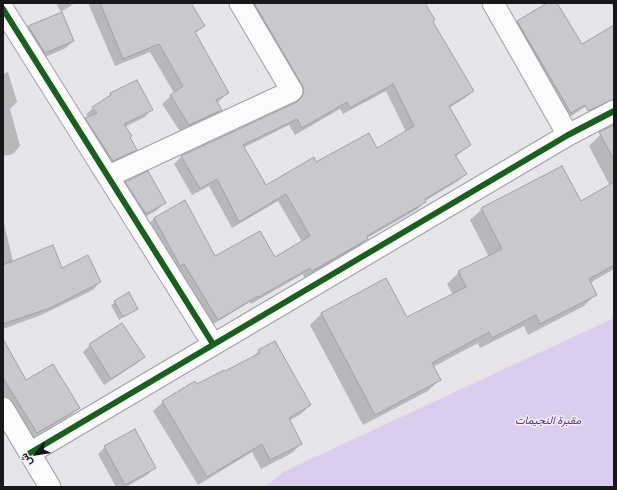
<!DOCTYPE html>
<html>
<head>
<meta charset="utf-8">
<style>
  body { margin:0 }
  #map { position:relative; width:617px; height:490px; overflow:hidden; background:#e7e5e9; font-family:"PT Serif",Vazirmatn,serif }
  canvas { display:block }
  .frame { position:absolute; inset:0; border:4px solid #18171a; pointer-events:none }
  .north { position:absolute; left:16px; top:434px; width:40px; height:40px; -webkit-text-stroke:3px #f3f0f8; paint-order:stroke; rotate:240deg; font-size:11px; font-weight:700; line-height:16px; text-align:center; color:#18171a }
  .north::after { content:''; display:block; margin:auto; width:14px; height:18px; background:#18171a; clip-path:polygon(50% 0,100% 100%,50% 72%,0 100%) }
</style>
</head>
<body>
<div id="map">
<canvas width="617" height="490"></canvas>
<div class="frame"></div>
<div class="north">ش</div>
</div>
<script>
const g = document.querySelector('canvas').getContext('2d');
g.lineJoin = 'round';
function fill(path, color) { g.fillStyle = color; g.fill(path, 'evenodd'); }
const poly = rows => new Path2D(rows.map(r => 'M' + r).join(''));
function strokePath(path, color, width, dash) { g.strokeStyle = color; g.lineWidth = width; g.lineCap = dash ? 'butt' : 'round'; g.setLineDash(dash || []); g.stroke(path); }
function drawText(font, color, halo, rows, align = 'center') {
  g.font = font + ' "PT Serif",Vazirmatn,serif'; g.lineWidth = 3; g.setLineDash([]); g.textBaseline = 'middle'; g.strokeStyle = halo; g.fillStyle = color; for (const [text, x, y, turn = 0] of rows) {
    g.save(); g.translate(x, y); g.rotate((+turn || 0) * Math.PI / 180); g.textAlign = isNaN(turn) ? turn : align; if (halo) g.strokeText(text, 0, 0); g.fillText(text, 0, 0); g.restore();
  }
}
fill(poly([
  [614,318,614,487,265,487,285,471]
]), '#dacded');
fill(poly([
  [56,3,75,3,61,12],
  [88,3,190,3,203,25,195,34,228,93,217,103,221,110,213,118,181,133,162,104,174,93,150,52,115,66],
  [242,3,423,3,432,22,473,91,465,98,449,108,470,145,455,157,465,174,458,181,425,201,418,209,367,238,360,246,304,278,303,274,251,304,250,302,210,326,147,226,154,218,215,258,274,258,302,242,278,201,232,228,209,186,192,195,174,164,181,157,296,104,297,99],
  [386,91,406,132,377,149,265,187,243,148,289,125,295,135,340,109,343,114],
  [549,3,556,3,581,45,614,26,614,88,562,122,508,31,517,21],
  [611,3,614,3,614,9],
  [61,13,73,41,66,48,38,60,21,34,28,27],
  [8,72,17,102,10,109,20,146,13,154,3,156,3,74],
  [111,94,151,110,145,117,125,127,131,136,129,138,135,150,129,156,106,167,79,125,89,118,86,114],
  [614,128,614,269,590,283,595,295,584,306,528,335,524,326,480,348,478,343,433,367,439,380,428,391,363,425,310,325,321,314,407,319,453,295,447,284,459,272,489,257,470,220,482,209,581,202,610,186,589,146,601,134],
  [126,182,164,203,157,210,138,221,119,189],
  [3,218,13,262,61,270,100,282,93,290,41,315,3,329],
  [129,293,137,308,119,320,111,305],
  [3,341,26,382,78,408,71,415,29,440,3,398],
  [90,345,143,357,136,364,104,385,83,352],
  [259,351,310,405,301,414,289,421,301,444,292,453,261,469,252,452,198,485,153,411,163,402,250,359],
  [105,447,154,468,147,475,126,487,116,487,98,454]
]), '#0003');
const building = poly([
  [100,3,191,3,205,26,195,32,229,93,216,100,222,110,189,125,170,95,183,86,159,44,123,59,100,3],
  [254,3,425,3,435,20,433,22,474,91,449,106,471,145,455,155,467,174,425,199,426,202,367,236,368,239,312,271,310,268,259,297,258,296,218,320,184,264,180,266,154,218,185,200,215,256,260,231,275,257,310,236,286,194,239,222,217,179,200,189,181,156,297,102,302,97,304,91,302,85,254,3],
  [393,84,414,126,377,148,369,133,316,162,314,157,266,185,243,145,297,119,302,128,347,102,350,108,393,84],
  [547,3,557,3,582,44,614,25,614,99,588,111,585,105,571,113,517,21,547,3],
  [62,12,74,41,45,53,28,26,62,12],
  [137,80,153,110,124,124,132,136,130,137,137,150,113,161,85,118,97,113,92,107,111,95,110,93,137,80],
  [614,125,614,160,599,132,614,125],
  [562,166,581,201,614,182,614,265,589,279,597,295,540,324,536,315,492,338,489,332,432,363,441,380,375,415,321,313,386,278,407,317,466,287,458,271,502,249,481,208,562,166],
  [148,171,166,203,146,214,125,182,148,171],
  [53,245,62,268,88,255,101,282,50,308,3,324,3,265,53,245],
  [129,292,138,309,123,317,114,301,129,292],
  [122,323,145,357,111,379,89,344,122,323],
  [3,339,26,380,53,364,80,408,37,433,3,378,3,339],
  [275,341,311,405,289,418,302,444,270,460,262,444,207,477,162,401,195,381,197,384,224,370,225,371,260,353,258,350,275,341],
  [135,429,156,468,125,485,104,446,135,429]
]);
fill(building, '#cac8cc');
strokePath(building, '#a2a0a4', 1);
const minor = poly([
  [493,3,568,135],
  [3,9,213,344],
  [109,176,292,91,240,3],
  [3,408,50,487],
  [30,453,568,135,614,111]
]);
strokePath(minor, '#a19fa2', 23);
strokePath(minor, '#fbfbfc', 21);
strokePath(poly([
  [3,9,213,344],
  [30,453,568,135,614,111]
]), '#1b5e20', 6);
drawText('italic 11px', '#5b3288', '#f3f0f8', [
  ["مقبرة النجيمات",548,421]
]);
</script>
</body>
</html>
